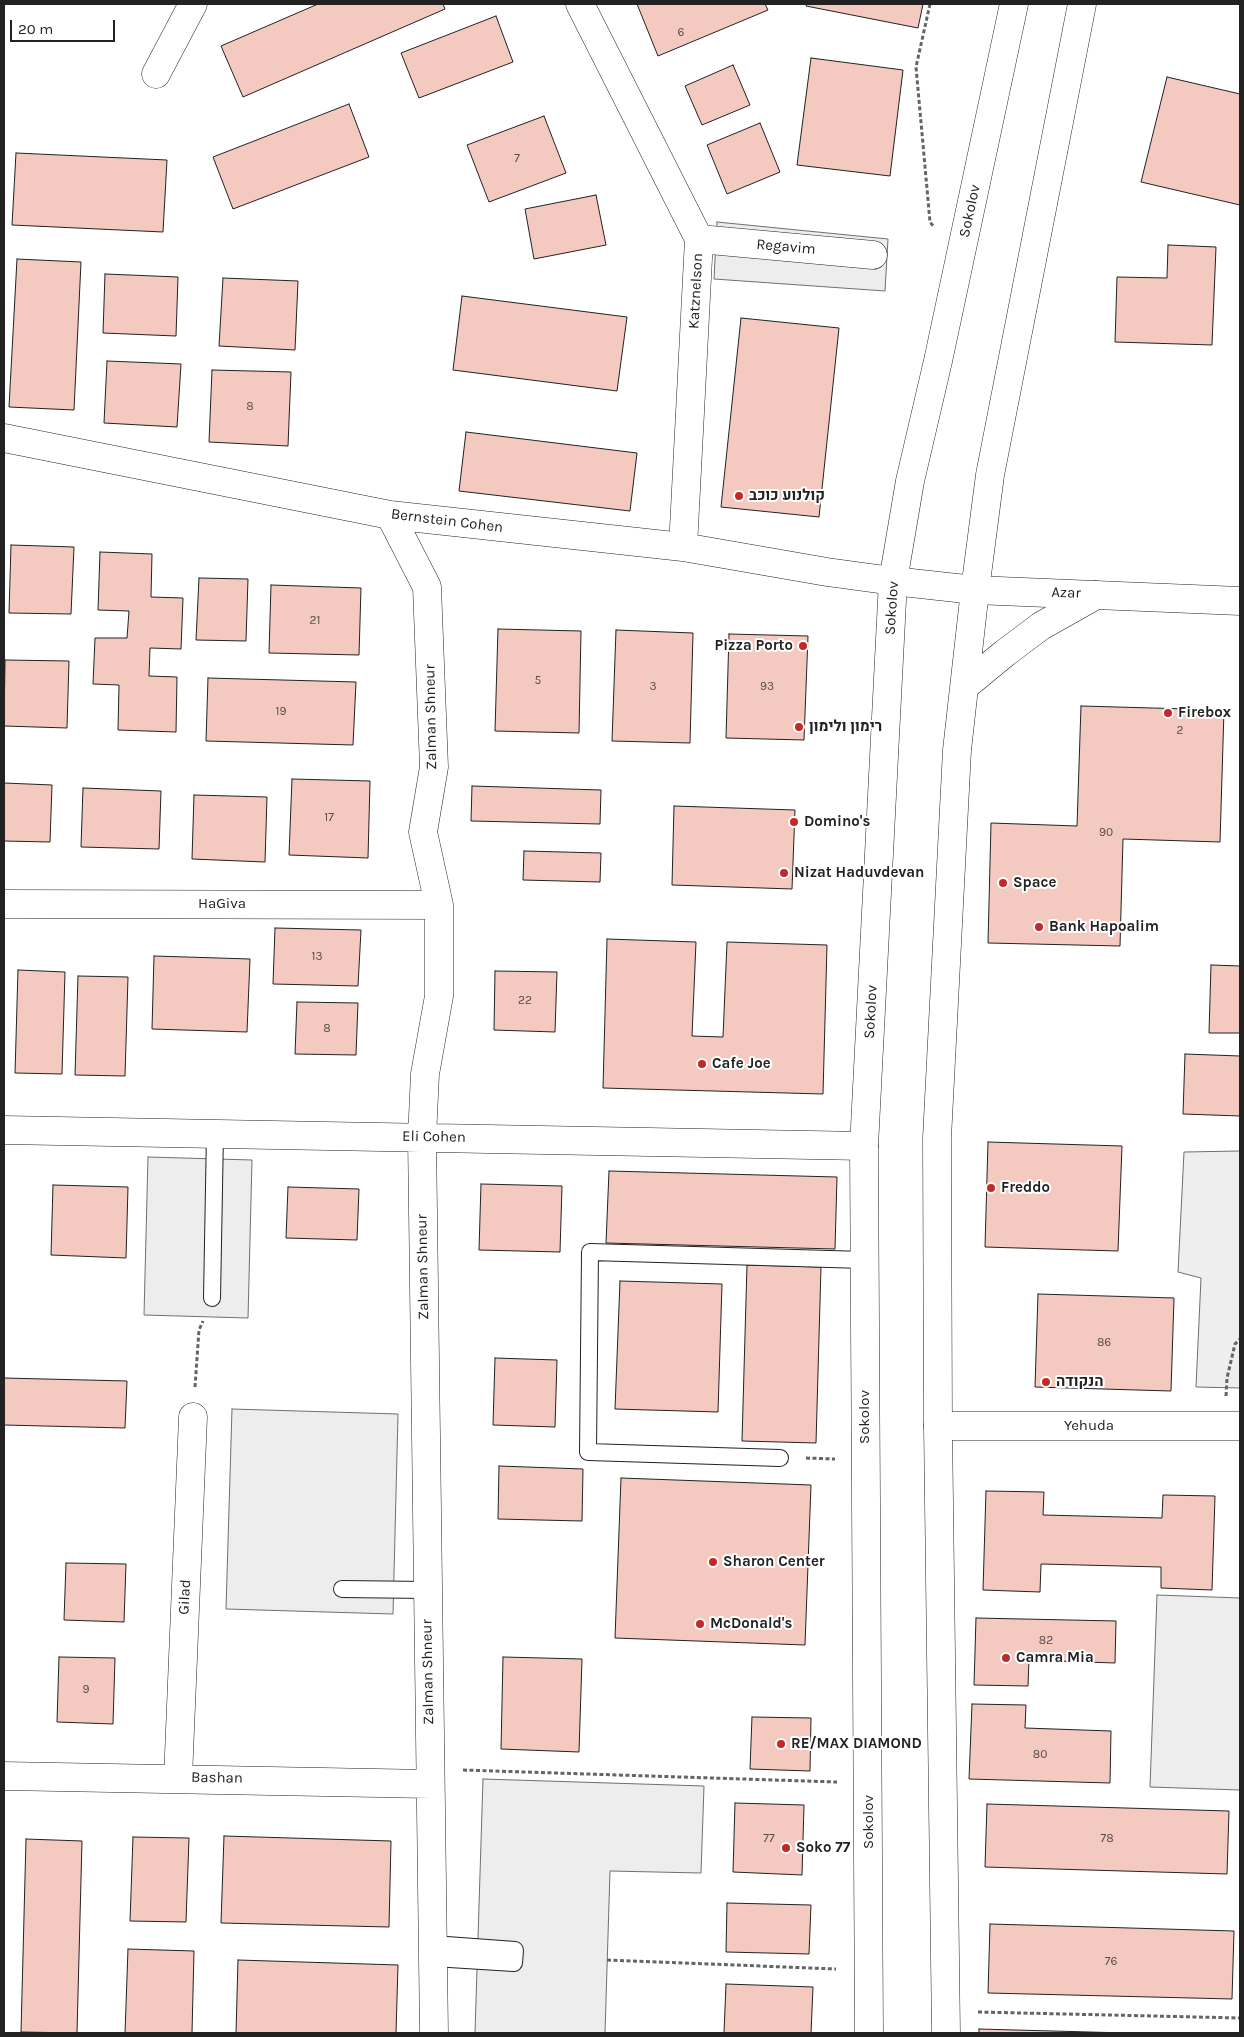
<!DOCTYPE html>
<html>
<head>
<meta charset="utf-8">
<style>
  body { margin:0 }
  #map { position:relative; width:1244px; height:2037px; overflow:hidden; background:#fff; font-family:Karla,sans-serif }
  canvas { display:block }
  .frame { position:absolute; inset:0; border:5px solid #222; pointer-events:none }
  .scale { position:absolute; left:10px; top:20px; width:105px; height:22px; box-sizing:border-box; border:2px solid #222; border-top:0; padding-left:6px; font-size:15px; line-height:18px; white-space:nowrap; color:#222; -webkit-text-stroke:4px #fff; paint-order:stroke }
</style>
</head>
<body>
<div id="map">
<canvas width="1244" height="2037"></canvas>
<div class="frame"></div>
<div class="scale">20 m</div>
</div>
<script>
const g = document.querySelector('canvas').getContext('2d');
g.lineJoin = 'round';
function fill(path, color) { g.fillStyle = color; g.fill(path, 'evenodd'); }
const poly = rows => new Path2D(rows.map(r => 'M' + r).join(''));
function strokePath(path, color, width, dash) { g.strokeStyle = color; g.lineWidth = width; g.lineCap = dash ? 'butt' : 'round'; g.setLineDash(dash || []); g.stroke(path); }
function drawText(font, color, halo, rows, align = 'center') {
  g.font = font + ' Karla,Heebo,sans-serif'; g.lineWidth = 4; g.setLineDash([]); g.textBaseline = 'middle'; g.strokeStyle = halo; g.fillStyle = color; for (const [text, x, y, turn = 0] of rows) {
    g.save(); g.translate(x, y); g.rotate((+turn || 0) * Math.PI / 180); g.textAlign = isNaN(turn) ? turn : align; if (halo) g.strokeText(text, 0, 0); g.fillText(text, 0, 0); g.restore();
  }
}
const green = poly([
  [1240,1151,1240,1388,1196,1387,1201,1278,1178,1272,1184,1152,1240,1151]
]);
fill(green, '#eee');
strokePath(green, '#6f6f6f', 1);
const parking = poly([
  [717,222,888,239,885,291,714,279,717,222],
  [148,1157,252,1160,248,1318,144,1315,148,1157],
  [232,1409,398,1414,393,1614,226,1609,232,1409],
  [1157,1595,1240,1598,1240,1790,1150,1787,1157,1595],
  [483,1779,704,1786,701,1873,610,1871,605,2033,475,2033,483,1779]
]);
fill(parking, '#ededed');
strokePath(parking, '#6f6f6f', 1);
const building = poly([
  [318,4,443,4,445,9,243,97,221,46,318,4],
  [637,4,765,4,768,10,658,56,637,4],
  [807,4,923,4,918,28,806,6,807,4],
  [496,16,513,62,419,98,401,53,496,16],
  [811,58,903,70,890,176,797,165,811,58],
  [733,65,750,105,702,125,685,86,733,65],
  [1167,77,1240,94,1240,205,1141,182,1167,77],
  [349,104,369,157,233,209,213,157,349,104],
  [544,116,566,173,489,202,467,145,544,116],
  [760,123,780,172,727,194,707,145,760,123],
  [16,153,167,160,163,232,12,225,16,153],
  [596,195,606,245,534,259,525,209,596,195],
  [1168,245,1216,247,1212,345,1115,342,1117,277,1167,278,1168,245],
  [17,259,81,262,74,410,9,407,17,259],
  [105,274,178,277,176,336,103,333,105,274],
  [223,278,298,281,295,350,219,346,223,278],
  [462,296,627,317,617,391,453,370,462,296],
  [741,318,839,328,819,517,721,507,741,318],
  [107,361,181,364,177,427,104,423,107,361],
  [212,370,291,372,288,446,209,442,212,370],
  [466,432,637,453,630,511,459,491,466,432],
  [11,545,74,547,71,614,9,613,11,545],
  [100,552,152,554,151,597,183,598,181,649,150,648,149,676,177,677,176,732,118,730,119,685,93,684,95,638,127,638,129,611,98,610,100,552],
  [199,578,248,579,246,641,196,640,199,578],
  [271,585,361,588,359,655,269,653,271,585],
  [498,629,581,631,579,733,495,731,498,629],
  [616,630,693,633,690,743,612,741,616,630],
  [729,634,808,636,804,740,726,738,729,634],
  [5,660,69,661,67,728,4,726,5,660],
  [208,678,356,682,353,745,206,741,208,678],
  [1081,706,1224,710,1220,842,1123,839,1120,946,988,943,991,823,1077,826,1081,706],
  [292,779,370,781,368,858,289,855,292,779],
  [4,783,52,785,50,842,4,841,4,783],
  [472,786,601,790,600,824,471,821,472,786],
  [83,788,161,791,159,849,81,847,83,788],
  [194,795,267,797,265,862,192,859,194,795],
  [674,806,795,810,792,889,672,885,674,806],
  [524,851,601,853,600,882,523,880,524,851],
  [275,928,361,930,358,986,273,984,275,928],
  [607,939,696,942,692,1036,723,1037,727,942,827,945,823,1094,603,1088,607,939],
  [154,956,250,959,247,1032,152,1029,154,956],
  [1211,965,1240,966,1240,1033,1209,1033,1211,965],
  [18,970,65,972,62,1074,15,1073,18,970],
  [495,971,557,972,555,1032,494,1030,495,971],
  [78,976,128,977,125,1076,75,1075,78,976],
  [297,1002,358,1003,356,1055,295,1054,297,1002],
  [1185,1054,1240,1056,1240,1116,1183,1114,1185,1054],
  [988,1142,1122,1146,1118,1251,985,1247,988,1142],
  [609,1171,837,1177,835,1249,606,1243,609,1171],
  [481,1184,562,1186,560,1252,479,1250,481,1184],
  [53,1185,128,1187,126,1258,51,1255,53,1185],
  [288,1187,359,1189,357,1240,286,1238,288,1187],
  [747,1265,821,1267,816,1443,742,1441,747,1265],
  [620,1281,722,1284,718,1412,615,1409,620,1281],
  [1038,1294,1174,1298,1171,1391,1035,1387,1038,1294],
  [495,1358,557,1360,555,1427,493,1425,495,1358],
  [4,1378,127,1381,125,1428,4,1425,4,1378],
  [499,1466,583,1469,582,1521,498,1519,499,1466],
  [621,1478,811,1485,805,1645,615,1638,621,1478],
  [986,1491,1044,1492,1043,1515,1162,1518,1163,1495,1215,1496,1212,1590,1161,1588,1161,1567,1041,1564,1040,1592,983,1590,986,1491],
  [66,1563,126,1564,124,1622,64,1620,66,1563],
  [976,1618,1116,1621,1115,1663,1029,1660,1028,1686,974,1685,976,1618],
  [59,1657,115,1658,113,1724,57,1722,59,1657],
  [503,1657,582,1659,579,1752,501,1749,503,1657],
  [972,1704,1026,1705,1025,1728,1111,1731,1110,1783,969,1779,972,1704],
  [752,1717,811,1718,810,1771,750,1769,752,1717],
  [735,1803,804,1805,802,1875,733,1872,735,1803],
  [987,1804,1229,1811,1227,1874,985,1867,987,1804],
  [224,1836,391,1841,389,1927,221,1923,224,1836],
  [133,1837,189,1838,186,1922,130,1921,133,1837],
  [26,1839,82,1841,77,2033,21,2032,26,1839],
  [727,1903,811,1905,809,1954,726,1952,727,1903],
  [990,1924,1234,1931,1232,1999,988,1993,990,1924],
  [128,1949,194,1951,192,2033,125,2033,128,1949],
  [238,1960,398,1965,396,2033,236,2033,238,1960],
  [726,1984,813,1987,811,2033,724,2033,726,1984],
  [979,2029,1126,2033,979,2033,979,2029]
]);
fill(building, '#f3c9c0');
strokePath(building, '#222', 1);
const lane = poly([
  [212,1298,215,1133],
  [780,1458,588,1452,590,1252,864,1260],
  [342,1589,427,1590],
  [433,1958,514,1963,515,1950,433,1944]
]);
const street = poly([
  [580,4,699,239,683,547],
  [156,74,193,4],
  [699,239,873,255],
  [4,438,390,515,683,547,827,572,893,581,975,590,1240,601],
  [390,515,427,587,434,767,423,832,439,905,439,996,425,1074,422,1137,434,2033],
  [4,904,439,905],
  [4,1130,864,1146],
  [938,1426,1240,1426],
  [4,1776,430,1784],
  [178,1778,193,1417]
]);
const primary = poly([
  [965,686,1005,653,1041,626,1096,595],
  [869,2033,864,1146,893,581,910,481,938,361,1014,4],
  [946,2033,938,1426,937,1138,957,750,975,590,990,475,1082,4]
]);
strokePath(lane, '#222', 18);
strokePath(street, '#222', 29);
strokePath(primary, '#222', 29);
strokePath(poly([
  [930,4,916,67,930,222,934,227],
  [195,1387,199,1330,203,1321],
  [1226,1396,1227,1378,1235,1344,1240,1339],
  [806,1458,835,1459],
  [463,1770,837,1782],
  [607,1960,836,1969],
  [978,2012,1240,2018]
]), '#646464', 3, [4, 2.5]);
strokePath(lane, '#fff', 16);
strokePath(street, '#fff', 28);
strokePath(primary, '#fff', 28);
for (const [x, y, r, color] of [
  [739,496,5,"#c62828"],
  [803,646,5,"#c62828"],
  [1168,713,5,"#c62828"],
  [799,727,5,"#c62828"],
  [794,822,5,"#c62828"],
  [784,873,5,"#c62828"],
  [1003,883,5,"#c62828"],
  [1039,927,5,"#c62828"],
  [702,1064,5,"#c62828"],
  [991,1188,5,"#c62828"],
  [1046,1382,5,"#c62828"],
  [713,1562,5,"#c62828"],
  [700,1624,5,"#c62828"],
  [1006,1658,5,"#c62828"],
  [781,1744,5,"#c62828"],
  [786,1848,5,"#c62828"]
]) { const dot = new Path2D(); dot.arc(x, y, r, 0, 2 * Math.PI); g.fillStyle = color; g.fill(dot); strokePath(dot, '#fff', 2); }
drawText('12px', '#564c4a', null, [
  ["6",681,33],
  ["7",517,159],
  ["8",250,407],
  ["21",315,621],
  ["5",538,681],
  ["3",653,687],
  ["93",767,687],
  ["19",281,712],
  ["2",1180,731],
  ["17",329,818],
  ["90",1106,833],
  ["13",317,957],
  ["22",525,1001],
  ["8",327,1029],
  ["86",1104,1343],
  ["82",1046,1641],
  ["9",86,1690],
  ["80",1040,1755],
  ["77",769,1839],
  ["78",1107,1839],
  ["76",1111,1962]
]);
drawText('15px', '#222', '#fff', [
  ["Sokolov",970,211,-78],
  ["Regavim",786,247,5],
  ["Katznelson",696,291,-87],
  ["Bernstein Cohen",447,521,7],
  ["Azar",1066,593,2],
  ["Sokolov",892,608,-86],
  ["Zalman Shneur",431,717,-91],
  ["HaGiva",222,904],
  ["Sokolov",871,1012,-87],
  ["Eli Cohen",434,1137,1],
  ["Zalman Shneur",423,1267,-91],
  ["Sokolov",865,1417,-90],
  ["Yehuda",1089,1426],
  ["Gilad",185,1597,-87],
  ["Zalman Shneur",428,1672,-91],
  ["Bashan",217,1778,1],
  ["Sokolov",869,1822,-90]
]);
drawText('bold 15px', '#222', '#fff', [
  ["קולנוע כוכב",749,496],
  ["Pizza Porto",793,646,"right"],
  ["Firebox",1178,713],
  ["רימון ולימון",809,727],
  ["Domino's",804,822],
  ["Nizat Haduvdevan",794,873],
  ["Space",1013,883],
  ["Bank Hapoalim",1049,927],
  ["Cafe Joe",712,1064],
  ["Freddo",1001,1188],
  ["הנקודה",1056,1382],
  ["Sharon Center",723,1562],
  ["McDonald's",710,1624],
  ["Camra Mia",1016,1658],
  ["RE/MAX DIAMOND",791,1744],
  ["Soko 77",796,1848]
], 'left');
</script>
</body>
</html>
